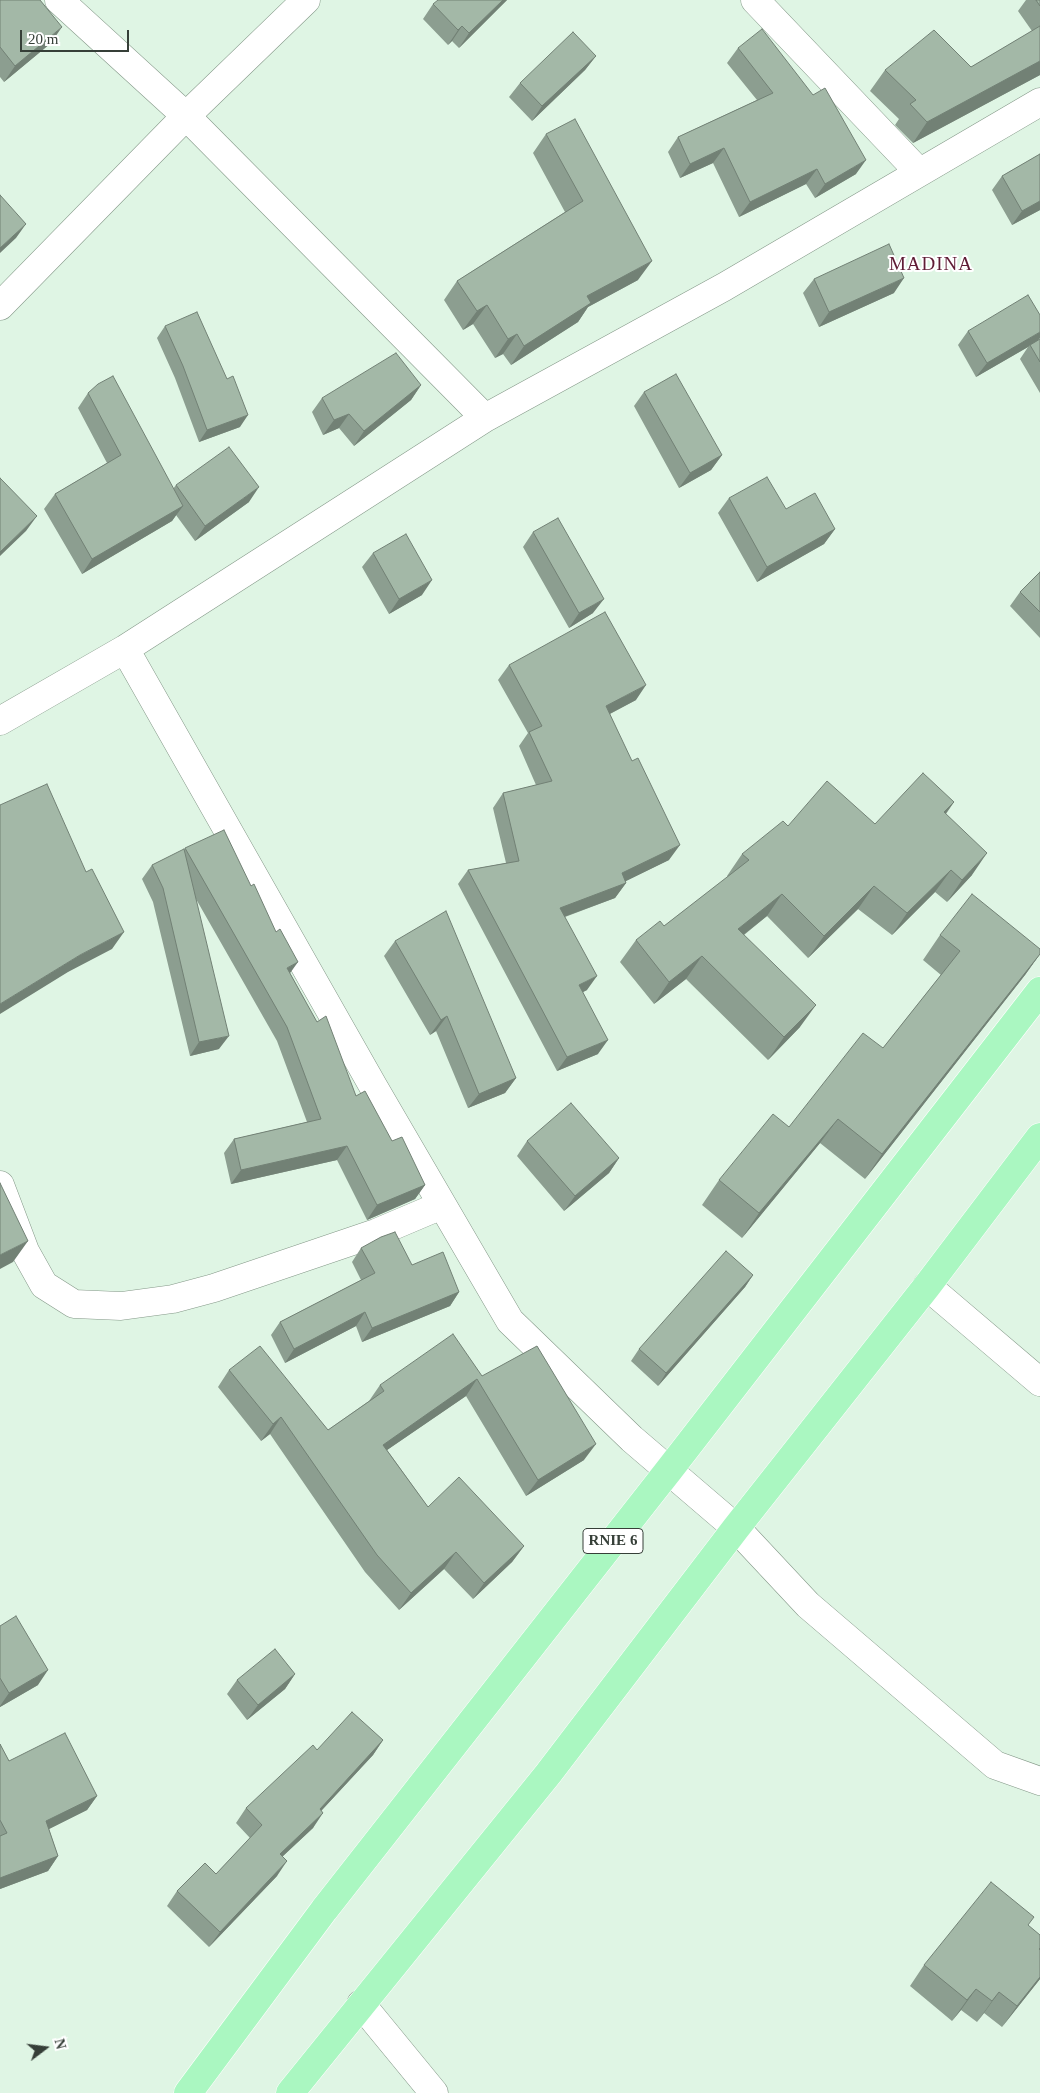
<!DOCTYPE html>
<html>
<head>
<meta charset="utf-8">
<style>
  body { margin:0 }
  #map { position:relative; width:1040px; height:2093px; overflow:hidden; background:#dff5e4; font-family:"Times New Roman",serif }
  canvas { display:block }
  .north { position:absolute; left:20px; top:2023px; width:50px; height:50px; -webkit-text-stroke:4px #fff; paint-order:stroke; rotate:75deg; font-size:14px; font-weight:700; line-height:20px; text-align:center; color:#363f38 }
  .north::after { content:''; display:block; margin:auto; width:18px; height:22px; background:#363f38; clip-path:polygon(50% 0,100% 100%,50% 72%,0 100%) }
  .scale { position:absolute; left:20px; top:30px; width:109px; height:22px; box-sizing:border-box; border:2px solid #363f38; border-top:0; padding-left:6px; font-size:15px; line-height:18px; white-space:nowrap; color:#363f38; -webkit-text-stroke:4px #fff; paint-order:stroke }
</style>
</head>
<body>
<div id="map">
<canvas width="1040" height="2093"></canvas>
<div class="north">N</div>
<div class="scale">20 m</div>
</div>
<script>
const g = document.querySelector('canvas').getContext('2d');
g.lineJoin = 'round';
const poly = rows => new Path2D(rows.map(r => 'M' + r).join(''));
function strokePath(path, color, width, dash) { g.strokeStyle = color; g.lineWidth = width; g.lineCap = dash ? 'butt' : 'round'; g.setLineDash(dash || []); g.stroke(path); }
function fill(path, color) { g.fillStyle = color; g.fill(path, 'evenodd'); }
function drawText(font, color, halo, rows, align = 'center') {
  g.font = font + ' "Times New Roman",serif'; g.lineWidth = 4; g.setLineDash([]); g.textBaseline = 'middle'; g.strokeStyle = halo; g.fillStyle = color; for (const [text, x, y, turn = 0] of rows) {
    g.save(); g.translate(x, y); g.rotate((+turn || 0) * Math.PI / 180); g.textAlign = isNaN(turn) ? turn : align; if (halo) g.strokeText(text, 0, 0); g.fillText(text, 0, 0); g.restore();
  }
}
const street = poly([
  [59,0,186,116,485,418],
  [755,0,919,172],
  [0,306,186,116,306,0],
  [125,649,373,1086,510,1321,632,1439,736,1528,808,1605,995,1765,1040,1781],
  [0,721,125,649,485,418,724,287,1040,102],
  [0,1185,25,1251,44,1285,74,1304,121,1306,173,1299,214,1288,376,1233,442,1205],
  [927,1286,1040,1382],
  [361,2004,434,2093]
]);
const primary = poly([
  [188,2093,324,1910,669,1470,1040,991],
  [290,2093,548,1774,736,1528,927,1286,1040,1137]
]);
strokePath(street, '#849888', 29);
strokePath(primary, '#fff', 29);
strokePath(street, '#fff', 28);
strokePath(primary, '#aaf7c1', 28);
fill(poly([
  [0,0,51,43,4,82,0,77],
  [507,0,459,48,452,41,448,45,423,19,433,4],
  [1026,0,1040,0,1040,75,913,143,895,125,899,119,870,91,885,70,971,67,1032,31,1018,11],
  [738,48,856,174,815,198,806,184,739,217,713,163,680,178,668,152,678,137,757,100,727,63],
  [596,56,585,70,532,121,509,97,520,83],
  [546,134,638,280,588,307,578,322,511,365,503,354,495,358,473,324,463,330,444,300,457,281,565,212,533,153],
  [1040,154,1040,210,1012,225,992,190,1002,176],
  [814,279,894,293,819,327,803,293],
  [165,326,240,427,199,442,175,378,157,338],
  [968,331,1038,340,1040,339,1040,393,1020,359,1028,347,976,377,958,345],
  [421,385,411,400,354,446,339,428,323,435,312,412,322,398],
  [644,392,722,455,711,470,679,488,634,406],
  [88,393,173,489,176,485,249,502,195,541,176,515,172,521,82,574,44,509,55,494,107,463,78,408],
  [729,498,786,509,835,529,824,544,757,582,718,513],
  [533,532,593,613,569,628,523,547],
  [373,553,422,595,389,614,362,567],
  [1040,572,1040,638,1010,606,1020,592],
  [509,665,636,700,610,714,669,860,625,881,626,883,615,898,565,917,587,990,583,992,598,1054,557,1071,458,884,468,870,506,863,493,808,503,793,536,785,519,746,528,733,498,680],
  [954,802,946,814,972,875,947,902,935,892,892,935,858,909,808,958,767,916,744,935,800,1027,768,1060,686,979,654,1004,620,962,636,940,664,926,728,877,727,876,742,854,788,826,875,824],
  [185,848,290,973,356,1096,392,1141,425,1185,415,1199,367,1220,337,1160,231,1184,224,1153,234,1139,307,1122,277,1041,196,899,219,1049,190,1056,153,902,142,879,152,865,184,850],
  [940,935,1040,954,1025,975,865,1179,820,1143,742,1238,702,1205,719,1180,789,1127,883,1048,941,975,923,960],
  [395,941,516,1078,505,1093,468,1108,436,1031,430,1035,384,956],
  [527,1141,619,1158,609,1173,564,1211,517,1156],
  [361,1248,412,1265,459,1292,450,1306,362,1342,356,1326,285,1363,271,1335,280,1322,361,1280,352,1262],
  [753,1275,745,1287,658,1386,631,1361,639,1349],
  [229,1370,328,1430,369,1401,380,1385,482,1376,584,1460,526,1496,466,1396,387,1450,428,1507,524,1546,512,1562,473,1599,444,1569,399,1610,365,1572,270,1434,261,1441,218,1387],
  [0,1626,38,1685,0,1707],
  [295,1674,285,1689,247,1720,227,1694,237,1680],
  [383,1740,373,1755,321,1811,313,1828,282,1857,277,1876,209,1947,167,1906,177,1891,216,1874,250,1838,236,1823,246,1808,317,1750],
  [0,1744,9,1761,97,1796,87,1810,49,1829,58,1856,48,1871,0,1889],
  [1028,1926,1040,1950,1040,1979,1002,2027,984,2013,977,2022,961,2010,952,2021,910,1986,924,1965]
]), '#8c9e90');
fill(poly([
  [503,0,507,0,459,48,469,33],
  [462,26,452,41,448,45,458,30],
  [62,27,51,43,4,82,15,66],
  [596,56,585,70,532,121,542,106],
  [1040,61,1040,75,913,143,927,122],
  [724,148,713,163,680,178,690,164],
  [866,160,856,174,815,198,825,184],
  [817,169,806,184,739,217,750,202],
  [1040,201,1040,210,1012,225,1022,211],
  [26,224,16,238,0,253,0,248],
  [652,261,638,280,588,307,578,322,511,365,524,346,587,296],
  [904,278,894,293,819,327,829,312],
  [487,305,473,324,463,330,477,311],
  [1040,332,1040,338,1037,342,1030,345,1028,347,976,377,987,363],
  [517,334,503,354,495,358,508,339],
  [421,385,411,400,354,446,364,431],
  [349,414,339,428,323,435,334,420],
  [248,415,240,427,199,442,207,430],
  [722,455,711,470,679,488,690,473],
  [259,487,249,502,195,541,205,526],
  [183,506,172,521,82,574,92,559],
  [37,516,26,531,0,556,0,552],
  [835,529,824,544,757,582,767,567],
  [432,580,422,595,389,614,399,599],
  [604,599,593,613,569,628,579,613],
  [646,685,636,700,596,721,606,706],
  [954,802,938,824,944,812],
  [680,845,669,860,612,888,622,873],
  [987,853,972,875,947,902,962,880],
  [951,870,935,892,892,935,907,913],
  [626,883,615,898,550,922,560,908],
  [874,886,858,909,808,958,824,936],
  [782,894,767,916,723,951,738,929],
  [124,932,112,949,68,972,0,1014,0,1004,80,955],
  [1040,954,1025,975,865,1179,882,1154],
  [702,956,686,979,654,1004,669,982],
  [298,962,288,976,287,968],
  [597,976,587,990,569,999,579,985],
  [816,1005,800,1027,768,1060,784,1037],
  [447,1016,436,1031,430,1035,441,1020],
  [229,1036,219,1049,190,1056,199,1042],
  [608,1040,598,1054,557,1071,567,1057],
  [516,1078,505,1093,468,1108,479,1094],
  [838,1119,820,1143,742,1238,759,1213],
  [347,1146,337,1160,231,1184,241,1170],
  [619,1158,609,1173,564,1211,575,1196],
  [425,1185,415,1199,367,1220,377,1205],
  [28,1241,13,1262,0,1269,0,1255],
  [753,1275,745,1287,658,1386,666,1373],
  [459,1292,450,1306,362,1342,372,1328],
  [365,1312,356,1326,285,1363,294,1349],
  [477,1379,466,1396,371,1461,383,1445],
  [281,1417,270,1434,261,1441,273,1424],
  [596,1444,584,1460,526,1496,538,1480],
  [524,1546,512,1562,473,1599,484,1583],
  [456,1552,444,1569,399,1610,411,1593],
  [48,1670,38,1685,0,1707,0,1706,9,1693],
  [295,1674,285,1689,247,1720,258,1705],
  [383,1740,373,1755,309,1824,320,1809],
  [97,1796,87,1810,35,1836,46,1821],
  [323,1813,313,1828,269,1869,280,1854],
  [58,1856,48,1871,0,1889,0,1878],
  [287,1861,277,1876,209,1947,220,1932],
  [1040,1977,1040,1979,1002,2027,1017,2006],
  [976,1989,961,2010,952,2021,967,2000],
  [999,1992,984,2013,977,2022,992,2001]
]), '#728175');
const building = poly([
  [0,0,40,0,62,27,15,66,0,47,0,0],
  [438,0,503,0,469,33,462,26,458,30,433,4,438,0],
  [1036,0,1040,0,1040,6,1036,0],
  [1040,26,1040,61,927,122,910,104,916,100,885,70,934,30,971,67,1040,26],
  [762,29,813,95,825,88,866,160,825,184,817,169,750,202,724,148,690,164,678,137,773,93,738,48,762,29],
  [573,32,596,56,542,106,520,83,573,32],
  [575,119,652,261,587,296,591,303,524,346,517,334,508,339,487,305,477,311,457,281,583,201,546,134,575,119],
  [1040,154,1040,201,1022,211,1002,176,1040,154],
  [0,195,26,224,0,248,0,195],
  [889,244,904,278,829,312,814,279,889,244],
  [1028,295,1040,315,1040,332,987,363,968,331,1028,295],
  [197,312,227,379,233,376,248,415,207,430,183,366,165,326,197,312],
  [1040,339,1040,362,1030,345,1040,339],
  [396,353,421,385,364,431,349,414,334,420,322,398,396,353],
  [676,374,722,455,690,473,644,392,676,374],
  [113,376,183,506,92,559,55,494,121,455,88,393,98,384,113,376],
  [229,447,259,487,205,526,176,485,229,447],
  [767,477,786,509,815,493,835,529,767,567,729,498,767,477],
  [0,478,37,516,0,552,0,478],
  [558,518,604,599,579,613,533,532,558,518],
  [406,534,432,580,399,599,373,553,406,534],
  [1040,572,1040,612,1020,592,1040,572],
  [605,612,646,685,606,706,632,761,638,758,680,845,622,873,626,883,560,908,597,976,579,985,608,1040,567,1057,468,870,519,861,503,793,552,781,529,732,542,726,509,665,605,612],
  [923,773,954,802,944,812,987,853,962,880,951,870,907,913,874,886,824,936,782,894,738,929,816,1005,784,1037,702,956,669,982,636,940,660,921,664,926,749,860,742,854,783,821,788,826,827,781,875,824,923,773],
  [47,784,86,872,92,869,124,932,80,955,0,1004,0,805,47,784],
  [224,830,251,886,254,884,276,932,280,929,298,962,287,968,317,1022,326,1016,356,1096,365,1091,392,1141,402,1137,425,1185,377,1205,347,1146,241,1170,234,1139,321,1119,287,1027,185,848,224,830],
  [184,849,229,1036,199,1042,163,888,152,865,184,849],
  [972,894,1040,949,1040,954,882,1154,838,1119,759,1213,719,1180,773,1114,789,1127,863,1033,883,1048,960,951,940,935,972,894],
  [446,911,516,1078,479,1094,447,1016,441,1020,395,941,446,911],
  [571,1103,619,1158,575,1196,527,1141,571,1103],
  [0,1183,28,1241,0,1255,0,1183],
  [395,1232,412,1265,443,1252,459,1292,372,1328,365,1312,294,1349,280,1322,375,1273,361,1248,381,1237,395,1232],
  [726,1251,753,1275,666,1373,639,1349,726,1251],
  [453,1334,482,1376,537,1346,596,1444,538,1480,477,1379,383,1445,428,1507,459,1477,524,1546,484,1583,456,1552,411,1593,377,1555,281,1417,273,1424,229,1370,260,1346,328,1430,384,1391,380,1385,453,1334],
  [16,1616,48,1670,9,1693,0,1678,0,1626,16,1616],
  [275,1649,295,1674,258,1705,237,1680,275,1649],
  [352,1712,383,1740,320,1809,323,1813,280,1854,287,1861,220,1932,177,1891,205,1863,216,1874,262,1825,246,1808,313,1745,317,1750,352,1712],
  [65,1733,97,1796,46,1821,58,1856,0,1878,0,1836,7,1833,0,1820,0,1744,9,1761,65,1733],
  [991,1882,1034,1917,1028,1925,1040,1935,1040,1948,1039,1949,1040,1950,1040,1977,1017,2006,999,1992,992,2001,976,1989,967,2000,924,1965,991,1882]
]);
fill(building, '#a3b8a7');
strokePath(building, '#728175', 1);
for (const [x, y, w] of [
  [613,1541,60]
]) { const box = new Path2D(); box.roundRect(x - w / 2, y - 12.5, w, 25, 4); g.fillStyle = '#fff'; g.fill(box); strokePath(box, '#363f38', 1); }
drawText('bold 15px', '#363f38', null, [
  ["RNIE 6",613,1541]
]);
g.letterSpacing = '1px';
drawText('19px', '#5f1c35', '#fff', [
  ["MADINA",931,265]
]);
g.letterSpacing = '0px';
</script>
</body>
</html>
